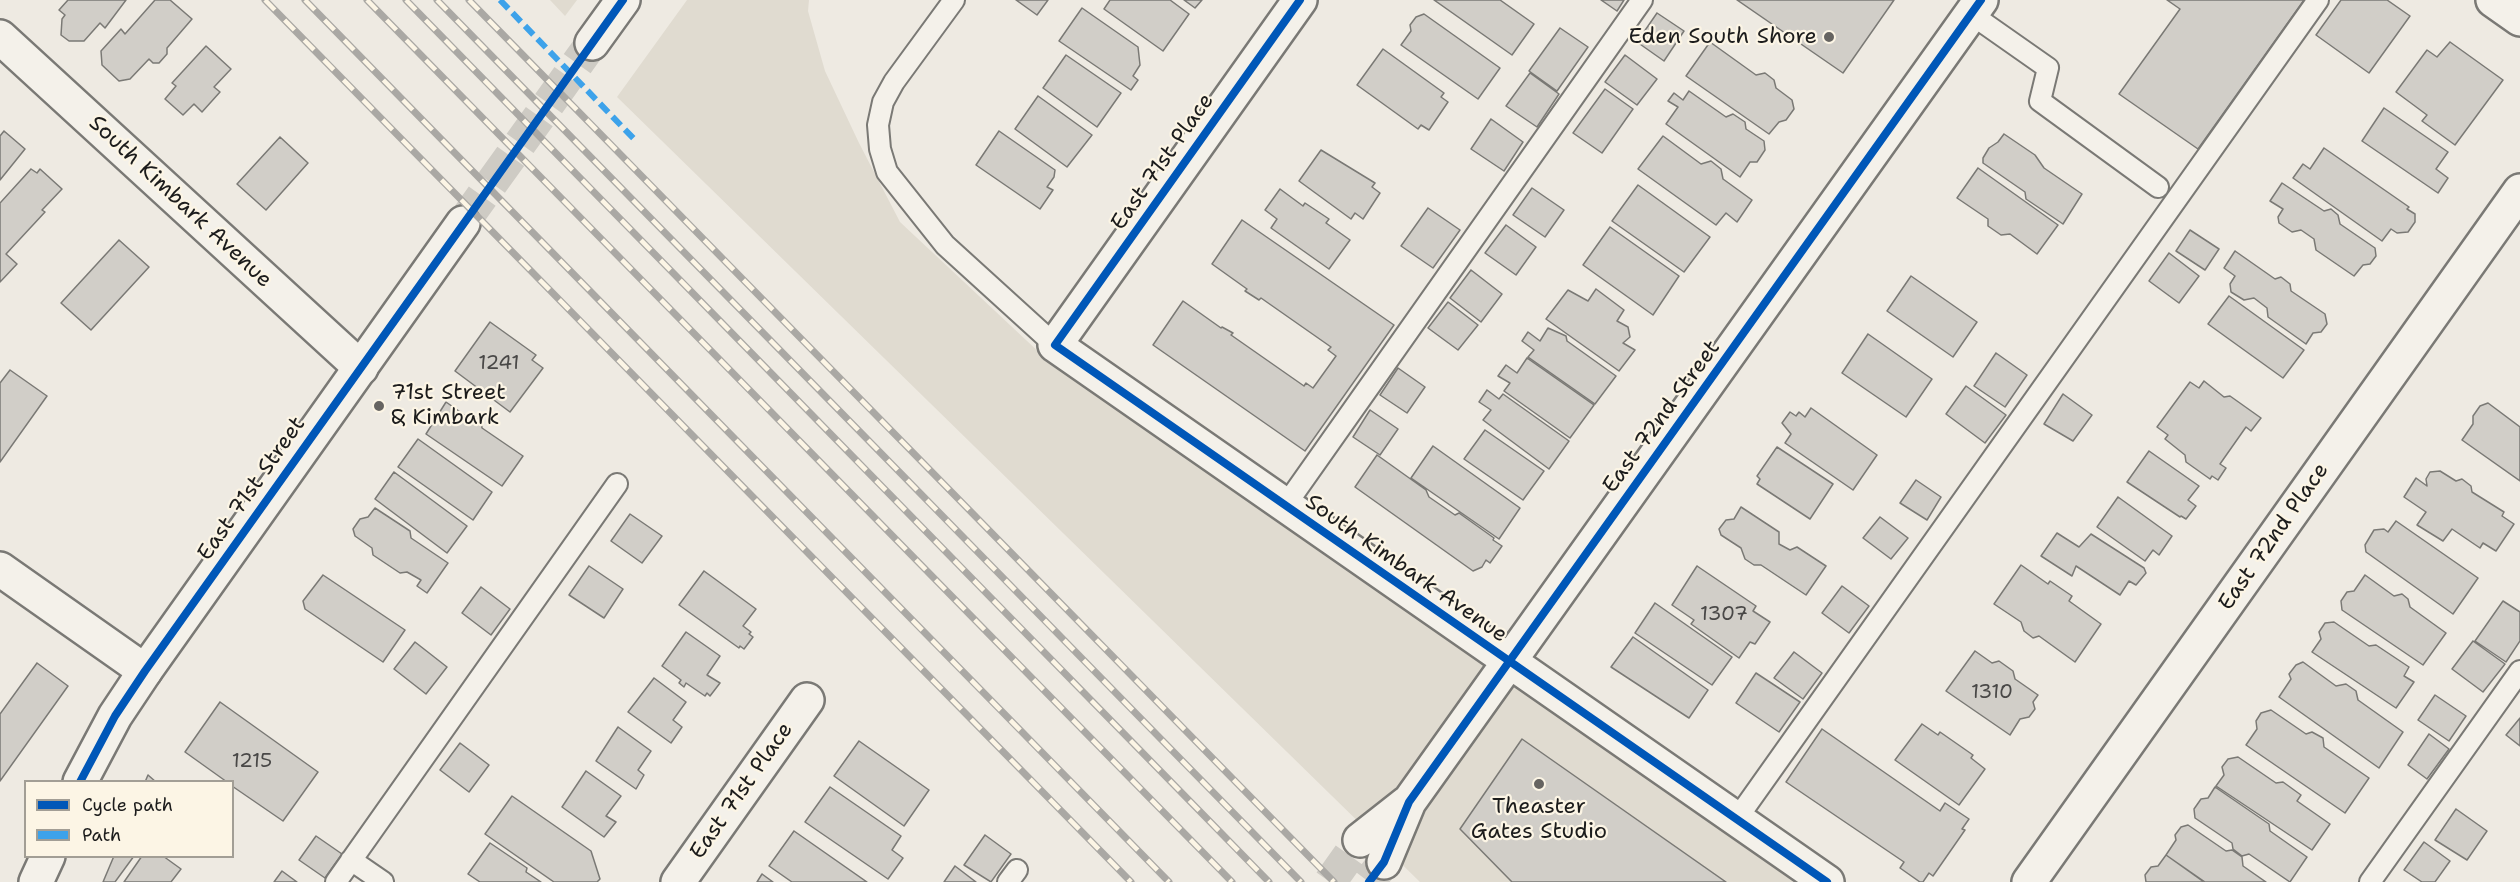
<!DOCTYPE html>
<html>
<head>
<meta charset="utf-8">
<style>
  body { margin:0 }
  #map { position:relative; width:2520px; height:882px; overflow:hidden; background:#eeeae2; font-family:"Shantell Sans",sans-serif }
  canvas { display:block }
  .legend { position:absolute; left:24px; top:780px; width:210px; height:78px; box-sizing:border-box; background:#fcf5e5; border:2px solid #a29e95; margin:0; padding:8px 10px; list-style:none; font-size:18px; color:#1c1c1c }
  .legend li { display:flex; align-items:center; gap:12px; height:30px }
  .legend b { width:30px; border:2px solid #a29e95 }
</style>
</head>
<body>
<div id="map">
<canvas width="2520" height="882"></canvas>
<ul class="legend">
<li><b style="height:8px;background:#0057b8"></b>Cycle path</li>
<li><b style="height:8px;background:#3da2ea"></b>Path</li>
</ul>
</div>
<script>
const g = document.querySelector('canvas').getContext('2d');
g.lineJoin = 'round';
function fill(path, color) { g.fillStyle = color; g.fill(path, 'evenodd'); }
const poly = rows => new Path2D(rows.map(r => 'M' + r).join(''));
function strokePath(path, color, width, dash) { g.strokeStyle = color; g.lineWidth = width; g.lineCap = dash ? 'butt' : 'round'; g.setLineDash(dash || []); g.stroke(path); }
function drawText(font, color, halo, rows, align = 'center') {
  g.font = font + ' "Shantell Sans",sans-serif'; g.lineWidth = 4.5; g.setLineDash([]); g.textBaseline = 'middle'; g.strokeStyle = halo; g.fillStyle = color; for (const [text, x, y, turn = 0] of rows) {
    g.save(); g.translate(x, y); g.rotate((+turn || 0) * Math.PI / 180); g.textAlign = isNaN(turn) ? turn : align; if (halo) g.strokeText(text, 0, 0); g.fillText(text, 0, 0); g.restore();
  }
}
fill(poly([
  [550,0,577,0,565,16],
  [687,0,809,0,808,11,825,71,859,143,900,222,1042,355,1796,882,1420,882,617,97]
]), '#e0dbd0');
const building = poly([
  [68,0,126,0,105,28,100,23,84,41,69,41,61,35,62,19,65,15,59,10,68,0],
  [155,0,170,0,192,19,167,48,167,54,159,63,153,63,149,59,130,79,119,81,102,65,101,51,121,29,125,34,155,0],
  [1016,0,1048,0,1037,15,1016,0],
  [1110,0,1170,0,1189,14,1163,51,1104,9,1110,0],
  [1184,0,1202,0,1195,8,1184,0],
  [1434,0,1500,0,1534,24,1512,55,1434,0],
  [1601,0,1624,0,1617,11,1601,0],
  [1737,0,1894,0,1843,73,1737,0],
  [2167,0,2304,0,2198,149,2119,94,2180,9,2167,0],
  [2341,0,2387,0,2410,16,2369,73,2316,35,2341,0],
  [1082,8,1138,47,1140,65,1133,76,1138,80,1131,90,1059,41,1082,8],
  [1657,13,1684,31,1664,61,1637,42,1657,13],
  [1424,14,1500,68,1478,99,1401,45,1411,31,1410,25,1416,17,1424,14],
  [1560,28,1588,47,1557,91,1529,71,1560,28],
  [1710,42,1756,75,1765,73,1774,80,1776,88,1792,100,1794,109,1786,120,1779,122,1769,134,1686,76,1710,42],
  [2450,42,2503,80,2455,145,2422,121,2427,115,2396,92,2427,50,2437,57,2450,42],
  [206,46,231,69,214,87,220,92,202,112,194,104,183,115,165,99,176,86,172,83,206,46],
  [1383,49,1444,93,1441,97,1448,102,1429,130,1421,125,1418,129,1357,85,1383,49],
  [1066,55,1121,93,1097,127,1043,88,1066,55],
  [1625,55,1657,79,1637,105,1605,82,1625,55],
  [1530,73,1559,94,1537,127,1506,106,1530,73],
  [1605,89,1633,109,1602,153,1573,133,1605,89],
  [1689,91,1726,117,1733,114,1745,122,1746,129,1764,141,1765,150,1757,162,1750,162,1740,177,1666,124,1678,107,1668,101,1674,93,1683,100,1689,91],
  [1038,96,1092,135,1067,167,1015,129,1038,96],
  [2384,108,2448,152,2436,169,2448,178,2438,193,2362,141,2384,108],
  [1491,119,1523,142,1504,171,1471,149,1491,119],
  [4,131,25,149,0,180,0,136,4,131],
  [999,131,1055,170,1054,177,1047,187,1053,190,1040,209,976,165,999,131],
  [2004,134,2035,155,2044,168,2082,194,2063,224,2026,199,2025,192,1983,163,1983,158,1989,148,1998,142,2004,134],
  [1663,136,1701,164,1711,161,1721,169,1723,179,1752,200,1737,222,1726,213,1716,225,1638,169,1663,136],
  [280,137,308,163,266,210,237,184,280,137],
  [2324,148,2409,207,2407,209,2415,214,2415,222,2408,232,2397,233,2391,229,2382,241,2293,178,2303,164,2310,169,2324,148],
  [1321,150,1375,183,1372,187,1380,193,1363,219,1355,213,1351,219,1299,181,1321,150],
  [1978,168,2058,225,2037,254,2010,234,2001,235,1988,226,1988,219,1957,198,1978,168],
  [31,169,37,173,40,169,62,189,42,210,45,212,6,254,17,264,0,282,0,203,31,169],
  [2282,183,2324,211,2331,209,2338,215,2340,224,2375,248,2376,256,2370,264,2363,265,2354,276,2316,250,2314,239,2301,230,2292,232,2279,223,2278,217,2283,209,2270,201,2282,183],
  [1638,185,1710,237,1684,272,1612,221,1638,185],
  [1532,188,1564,210,1545,237,1513,215,1532,188],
  [1280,189,1303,206,1305,203,1329,219,1326,223,1350,240,1329,269,1271,228,1277,219,1265,210,1280,189],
  [1428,208,1460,230,1433,268,1401,246,1428,208],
  [1242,220,1394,325,1305,451,1153,345,1183,301,1221,328,1222,327,1233,333,1231,335,1304,386,1306,383,1313,388,1336,356,1328,350,1331,347,1261,298,1259,300,1245,291,1247,289,1212,264,1242,220],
  [1506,225,1536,247,1516,275,1485,253,1506,225],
  [1610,227,1679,276,1653,315,1583,265,1610,227],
  [2190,230,2219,249,2205,270,2176,251,2190,230],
  [119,240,149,267,91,330,61,303,119,240],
  [2235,251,2275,279,2281,277,2290,284,2291,291,2325,314,2327,324,2321,332,2313,333,2306,344,2268,317,2267,308,2254,298,2244,300,2231,292,2230,284,2235,276,2224,268,2235,251],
  [2169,253,2199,276,2179,303,2149,281,2169,253],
  [1471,270,1502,294,1481,322,1450,298,1471,270],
  [1911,276,1977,322,1953,357,1887,311,1911,276],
  [1596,289,1624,310,1617,321,1628,327,1630,337,1623,343,1635,350,1619,371,1546,319,1568,290,1588,301,1596,289],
  [2229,296,2304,350,2283,378,2208,324,2229,296],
  [1448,302,1478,325,1458,350,1428,328,1448,302],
  [490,322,536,355,532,360,543,368,510,412,455,371,490,322],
  [1548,328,1566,336,1567,341,1616,376,1595,404,1528,357,1534,350,1522,341,1528,332,1540,341,1548,328],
  [1868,334,1932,379,1906,417,1842,373,1868,334],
  [1996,353,2027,375,2005,407,1974,386,1996,353],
  [1527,358,1594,405,1570,438,1504,391,1510,383,1498,376,1506,365,1517,373,1527,358],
  [1398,368,1425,387,1407,413,1380,395,1398,368],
  [10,370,47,396,0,462,0,383,10,370],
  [2204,381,2224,397,2230,396,2261,418,2251,431,2246,427,2220,464,2226,468,2218,480,2212,476,2210,479,2186,462,2185,455,2165,439,2168,435,2157,427,2190,382,2199,388,2204,381],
  [1966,386,2006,415,1985,443,1946,414,1966,386],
  [1487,390,1499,399,1503,394,1569,441,1549,469,1483,420,1491,410,1479,402,1487,390],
  [2063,394,2092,415,2073,441,2044,424,2063,394],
  [446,402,466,416,473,415,481,421,482,428,523,456,502,486,426,434,446,402],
  [2488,403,2520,427,2520,481,2462,440,2473,424,2473,416,2480,406,2488,403],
  [1811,408,1877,455,1853,490,1785,443,1791,434,1782,423,1790,412,1796,416,1799,412,1805,417,1811,408],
  [1370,410,1398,429,1380,455,1353,437,1370,410],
  [1485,430,1544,471,1523,500,1464,459,1485,430],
  [418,439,492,492,473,520,398,467,418,439],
  [1433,446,1520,508,1499,539,1411,478,1433,446],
  [1777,447,1833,484,1810,519,1757,484,1760,479,1757,476,1777,447],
  [2149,451,2199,486,2188,500,2196,506,2186,519,2181,516,2180,517,2127,482,2149,451],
  [1377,455,1426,490,1429,497,1455,515,1459,513,1494,538,1493,540,1502,546,1490,563,1486,560,1482,567,1473,571,1355,487,1377,455],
  [2440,471,2456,481,2462,479,2471,486,2472,492,2504,512,2502,516,2514,524,2496,551,2483,543,2480,548,2452,529,2443,541,2417,525,2426,512,2404,497,2416,478,2427,486,2426,479,2430,472,2440,471],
  [394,472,467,526,447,553,375,499,394,472],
  [1916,480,1941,497,1927,520,1900,503,1916,480],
  [2118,497,2172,536,2159,555,2153,550,2145,561,2097,527,2118,497],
  [1741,507,1779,532,1779,544,1790,550,1797,547,1826,566,1806,595,1761,565,1754,565,1745,559,1741,548,1721,535,1719,529,1726,520,1734,519,1741,507],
  [375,508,410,531,411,538,448,563,427,593,417,586,421,580,407,572,400,573,373,555,372,548,355,536,353,529,360,519,368,517,375,508],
  [630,514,662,536,642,563,611,541,630,514],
  [1880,517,1908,538,1891,559,1863,538,1880,517],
  [2396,521,2478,578,2453,614,2366,552,2365,545,2374,530,2384,529,2388,532,2396,521],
  [2057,533,2079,547,2091,534,2144,568,2146,573,2136,585,2129,581,2120,595,2076,566,2072,576,2041,556,2057,533],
  [2021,565,2048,584,2050,581,2072,596,2069,601,2101,624,2075,662,2039,636,2033,638,2024,631,2021,622,1994,604,2021,565],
  [589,566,623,589,604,618,569,595,589,566],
  [1697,566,1756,606,1753,611,1770,622,1755,644,1750,642,1739,658,1691,624,1694,620,1672,605,1697,566],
  [704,571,756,609,743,626,751,632,749,634,753,637,744,649,740,646,739,648,679,605,704,571],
  [323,575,405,630,383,662,305,609,303,601,323,575],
  [2365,575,2394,596,2402,594,2408,599,2410,607,2446,633,2423,665,2342,610,2341,601,2347,592,2354,591,2365,575],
  [1842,586,1869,606,1849,633,1822,613,1842,586],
  [481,587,510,609,491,635,462,613,481,587],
  [2503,601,2520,612,2520,641,2506,662,2475,641,2503,601],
  [1655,603,1732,657,1712,685,1635,633,1655,603],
  [2334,622,2369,646,2376,645,2409,667,2404,676,2414,682,2396,708,2312,652,2321,639,2319,632,2325,623,2334,622],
  [686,632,720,656,707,675,720,683,710,696,707,693,705,696,686,683,684,687,679,683,681,680,662,666,686,632],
  [1633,637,1708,690,1689,718,1611,667,1633,637],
  [2473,641,2505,664,2483,692,2452,669,2473,641],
  [415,642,447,667,426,694,394,669,415,642],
  [1975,651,1992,663,1999,661,2013,671,2015,679,2038,695,2033,702,2035,709,2029,717,2020,719,2010,735,1946,691,1975,651],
  [1794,652,1822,673,1803,699,1774,678,1794,652],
  [2303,662,2336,686,2346,684,2356,691,2358,700,2403,732,2379,768,2279,697,2291,679,2289,674,2296,665,2303,662],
  [37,663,68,686,0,781,0,714,37,663],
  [1756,673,1800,702,1779,732,1736,703,1756,673],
  [654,678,686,702,673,720,682,727,671,743,628,712,654,678],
  [2435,695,2466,716,2449,741,2418,720,2435,695],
  [220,702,318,772,283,821,232,786,232,782,227,782,185,752,220,702],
  [2271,710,2306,734,2312,732,2323,738,2324,747,2369,778,2345,813,2246,745,2257,729,2256,721,2261,713,2271,710],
  [2520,718,2520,746,2506,735,2520,718],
  [1922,724,1938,735,1940,732,1973,755,1971,758,1985,769,1959,805,1895,760,1922,724],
  [618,727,651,751,638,770,644,775,636,789,596,761,618,727],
  [1822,729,1940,811,1945,803,1969,819,1962,829,1965,830,1933,876,1929,873,1923,882,1920,882,1900,868,1904,862,1786,782,1822,729],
  [2429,734,2449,749,2427,779,2408,765,2429,734],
  [1522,739,1726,882,1512,882,1460,829,1522,739],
  [859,741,929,790,904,826,834,776,859,741],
  [460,743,489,765,469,792,440,770,460,743],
  [2238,757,2276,783,2283,782,2301,795,2297,801,2330,824,2312,850,2216,786,2224,775,2222,767,2228,759,2238,757],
  [586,771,621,796,606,816,616,822,604,837,562,807,586,771],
  [148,775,156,782,145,782,148,775],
  [830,787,901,836,892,850,903,858,888,879,805,822,830,787],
  [2215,787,2269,824,2270,831,2307,857,2290,882,2249,854,2242,856,2233,849,2232,843,2195,818,2194,809,2201,799,2208,798,2215,787],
  [512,796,591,851,600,879,597,882,554,882,485,834,512,796],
  [2456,809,2487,831,2467,860,2435,840,2456,809],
  [2188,825,2226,851,2232,850,2242,857,2243,866,2266,882,2205,882,2166,855,2176,840,2175,835,2181,827,2188,825],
  [794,831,867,882,792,882,769,866,794,831],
  [985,835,1011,854,991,882,964,865,985,835],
  [316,836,342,854,325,878,299,860,316,836],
  [2424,842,2450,861,2435,882,2422,882,2404,870,2424,842],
  [490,843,527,868,526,872,541,882,480,882,468,874,490,843],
  [2166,855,2204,882,2146,882,2145,875,2151,867,2158,866,2166,855],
  [114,856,134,856,115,882,103,882,114,856],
  [142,856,163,856,181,869,171,882,124,882,142,856],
  [955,866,976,882,944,882,955,866],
  [282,871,297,882,274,882,282,871],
  [762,874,773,882,757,882,762,874]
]);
fill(building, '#d1cec8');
strokePath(building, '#7a7975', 1.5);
strokePath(poly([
  [1330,882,1360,840],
  [1369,882,1384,862]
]), '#cecbc4', 33, [33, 16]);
strokePath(poly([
  [463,223,592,43]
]), '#cecbc4', 33, [33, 16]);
const lane = poly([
  [954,0,894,82,883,102,878,125,880,149,887,172,945,245,1055,345],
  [1971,14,2048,68,2040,101,2158,187],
  [1285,506,1642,0],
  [1736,820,2318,0],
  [351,860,383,882],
  [336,882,617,484],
  [1008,882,1017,870],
  [2370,882,2520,671]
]);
const street = poly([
  [1300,0,1055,345,1827,882],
  [2493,0,2520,19],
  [0,37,361,368],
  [0,569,145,671],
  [1360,840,1407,803],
  [1384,862,1409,802,1981,0],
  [678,882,807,700],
  [2029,882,2520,191]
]);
const secondary = poly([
  [592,43,623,0],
  [80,782,115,716,145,671,463,223],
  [36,882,48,856]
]);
strokePath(lane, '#7a7975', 24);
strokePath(street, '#7a7975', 38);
strokePath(secondary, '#7a7975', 38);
strokePath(lane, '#f4f1ea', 20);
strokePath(street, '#f4f1ea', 33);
strokePath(secondary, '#f4f1ea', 33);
const rail = poly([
  [265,0,1131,882],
  [305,0,1169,882],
  [367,0,1232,882],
  [406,0,1269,882],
  [437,0,1301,882],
  [469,0,1334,882]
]);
strokePath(rail, '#aaa8a4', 7);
strokePath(rail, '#fcf5e5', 4.5, [14]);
strokePath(poly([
  [500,0,636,141]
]), '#3da2ea', 6, [12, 6]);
strokePath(poly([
  [1300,0,1055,345,1827,882],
  [80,782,115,716,145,671,623,0],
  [1369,882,1384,862,1409,802,1981,0]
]), '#0057b8', 8);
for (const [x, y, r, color] of [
  [1829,37,6,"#666461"],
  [379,406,6,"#666461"],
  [1539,784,6,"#666461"]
]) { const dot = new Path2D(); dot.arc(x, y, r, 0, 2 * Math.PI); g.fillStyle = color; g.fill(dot); strokePath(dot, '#fcf5e5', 2); }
drawText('20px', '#494847', null, [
  ["1241",499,364],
  ["1307",1724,615],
  ["1310",1992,693],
  ["1215",252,762]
]);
drawText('22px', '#1c1c1c', '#fcf5e5', [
  ["Eden South Shore",1817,37],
  ["71st Street",391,393,"left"],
  ["& Kimbark",391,418,"left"],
  ["Theaster",1539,807,"center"],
  ["Gates Studio",1539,832,"center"]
], 'right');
drawText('22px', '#1c1c1c', '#fcf5e5', [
  ["East 71st Place",1163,162,-55],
  ["South Kimbark Avenue",180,202,43],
  ["East 72nd Street",1662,417,-54],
  ["East 71st Street",252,489,-55],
  ["East 72nd Place",2274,537,-55],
  ["South Kimbark Avenue",1406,569,35],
  ["East 71st Place",742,791,-55]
]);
</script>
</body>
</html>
